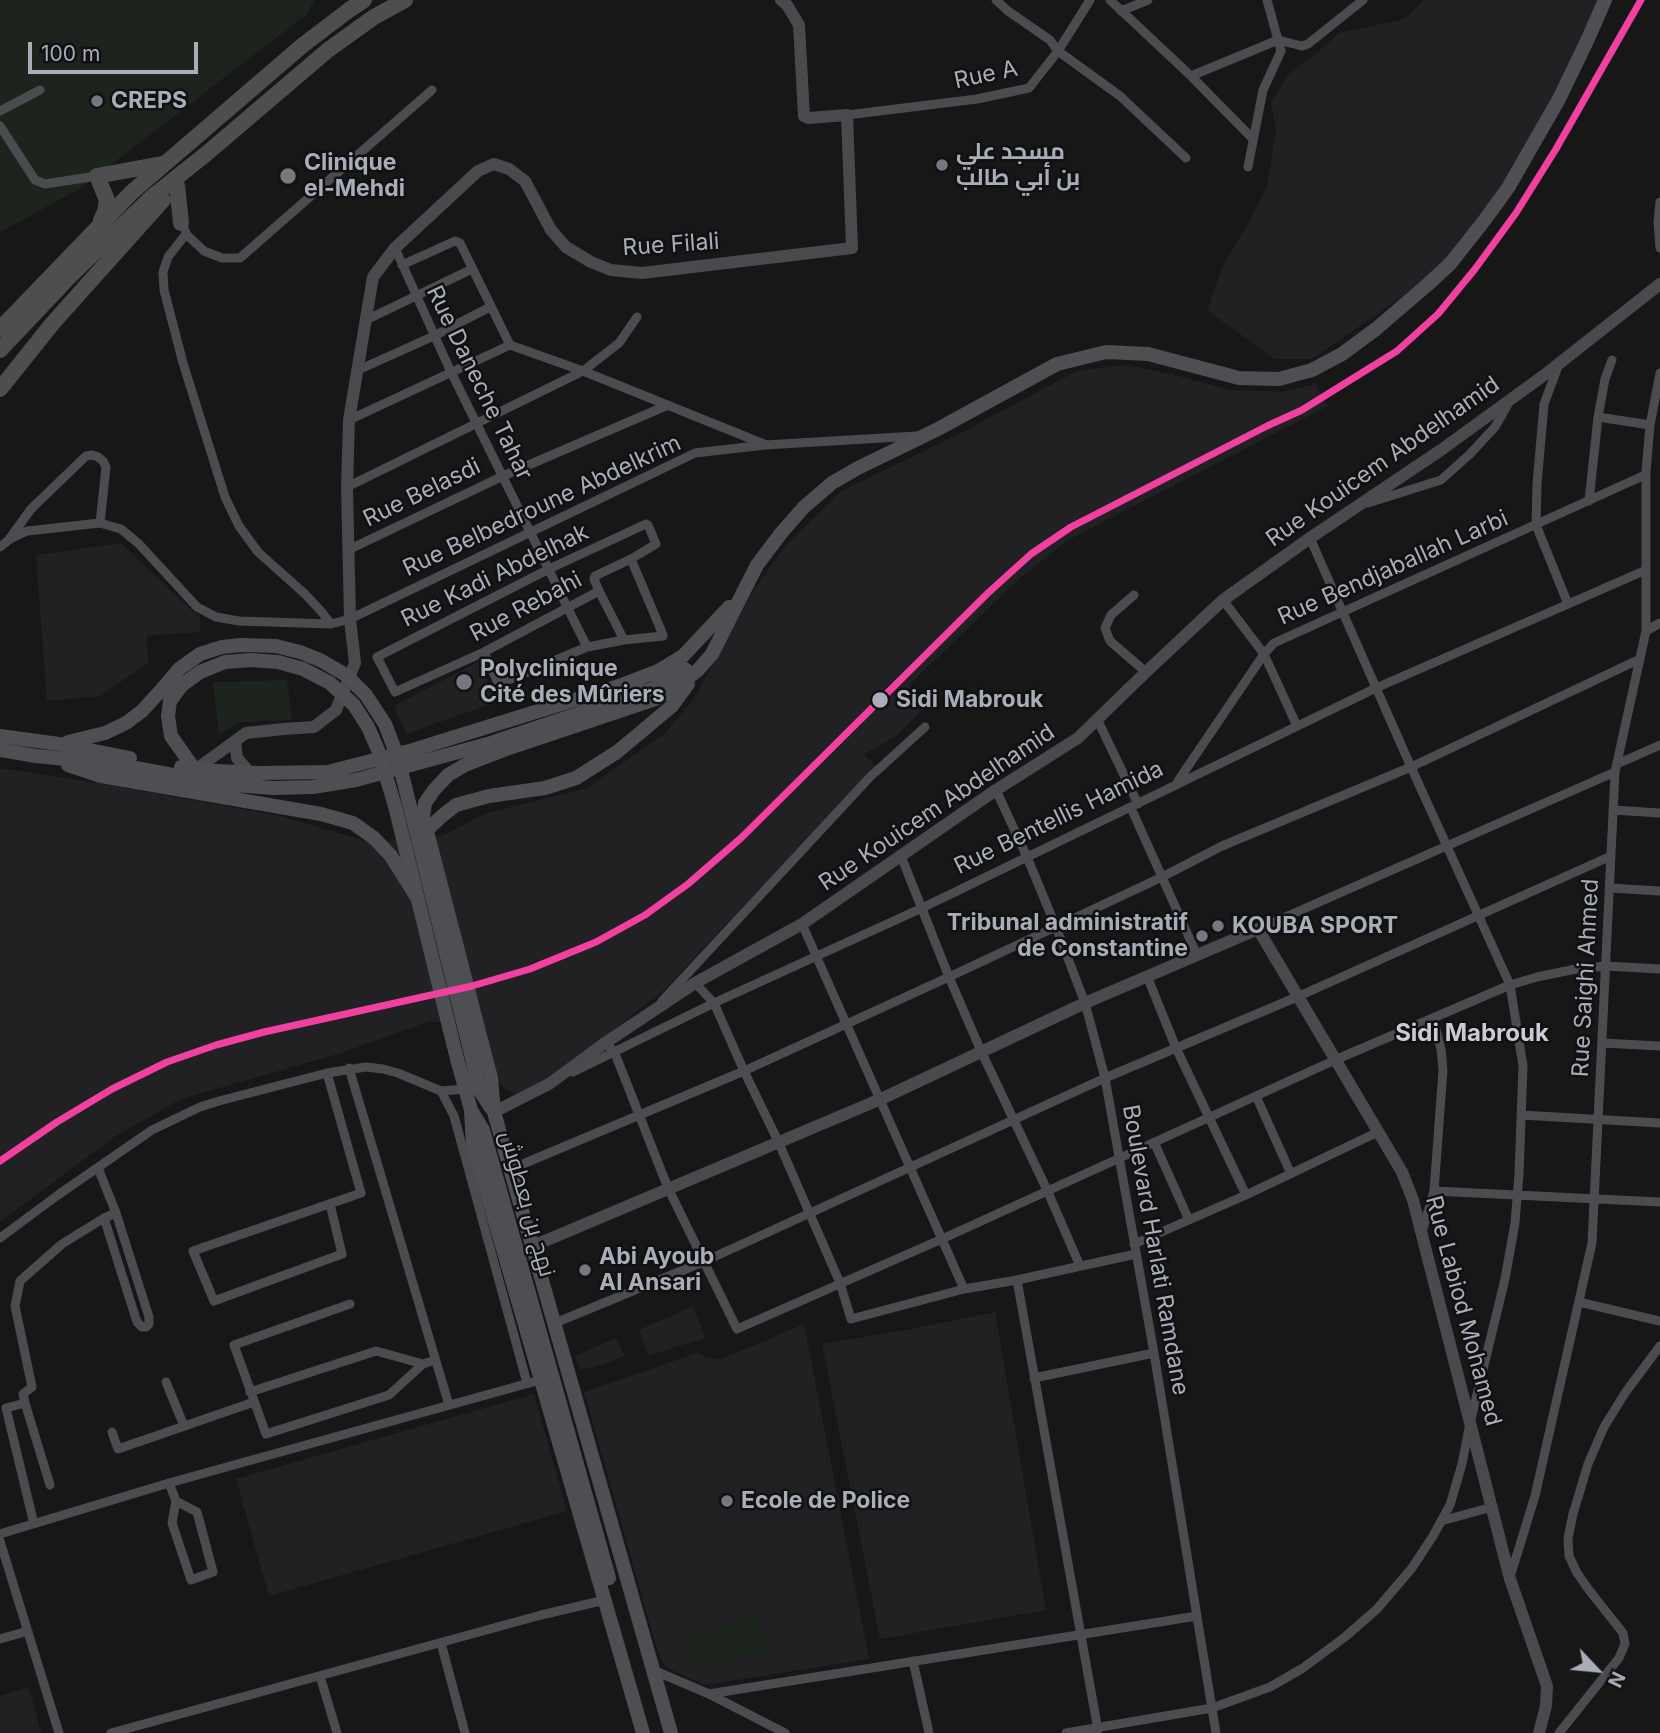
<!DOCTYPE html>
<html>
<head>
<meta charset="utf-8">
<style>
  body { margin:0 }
  #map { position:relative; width:1660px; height:1733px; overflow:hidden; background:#171717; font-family:Inter,sans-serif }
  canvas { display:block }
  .north { position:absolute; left:1562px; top:1635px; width:70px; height:70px; -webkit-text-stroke:5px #111113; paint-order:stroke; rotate:116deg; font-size:19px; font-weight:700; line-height:28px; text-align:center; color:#a8adb8 }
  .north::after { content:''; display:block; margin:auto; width:24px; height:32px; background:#a8adb8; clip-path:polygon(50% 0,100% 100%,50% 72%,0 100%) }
  .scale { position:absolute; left:28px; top:42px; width:170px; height:32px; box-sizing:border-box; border:4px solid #a8adb8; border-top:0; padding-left:9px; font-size:21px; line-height:24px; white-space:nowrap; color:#a8adb8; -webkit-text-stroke:5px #111113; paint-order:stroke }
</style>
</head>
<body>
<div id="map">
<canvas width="1660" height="1733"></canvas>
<div class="north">N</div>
<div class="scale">100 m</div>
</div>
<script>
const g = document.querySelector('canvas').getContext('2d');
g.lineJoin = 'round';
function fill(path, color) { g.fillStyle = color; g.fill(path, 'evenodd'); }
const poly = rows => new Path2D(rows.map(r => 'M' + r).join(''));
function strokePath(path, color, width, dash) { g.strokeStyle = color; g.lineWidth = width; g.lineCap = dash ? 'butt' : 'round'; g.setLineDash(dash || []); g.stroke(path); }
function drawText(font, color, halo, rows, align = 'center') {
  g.font = font + ' Inter,Cairo,sans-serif'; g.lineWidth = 5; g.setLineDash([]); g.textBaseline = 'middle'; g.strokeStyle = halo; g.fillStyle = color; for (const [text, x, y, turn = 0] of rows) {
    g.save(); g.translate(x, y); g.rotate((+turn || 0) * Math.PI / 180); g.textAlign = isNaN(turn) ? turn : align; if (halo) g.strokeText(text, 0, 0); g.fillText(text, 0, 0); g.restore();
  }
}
fill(poly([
  [1424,0,1602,0,1559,98,1450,264,1312,359,1275,359,1208,311,1212,295,1225,261,1249,222,1267,187,1276,129,1271,103,1289,74,1319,51,1339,33,1404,19],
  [1127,365,1175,375,1231,390,1282,392,1315,384,1328,406,1070,539,1021,577,909,685,927,705,897,736,864,754,876,766,665,989,607,1035,531,1089,514,1094,498,1083,457,1025,430,1021,341,1053,181,1099,114,1137,0,1222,0,768,110,785,280,816,369,842,442,836,487,813,587,788,664,734,693,700,755,588,787,544,840,492,955,436,1077,371],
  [121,543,200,618,200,632,147,636,148,663,100,696,47,701,36,555],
  [480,661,496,702,406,734,394,706],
  [693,1306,705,1338,648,1356,639,1330],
  [995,1312,1046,1610,880,1639,822,1344,900,1331],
  [804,1324,869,1659,705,1685,665,1667,656,1646,584,1392,697,1353,707,1358,722,1359],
  [616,1338,625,1356,594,1367,579,1369,575,1356],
  [534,1394,567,1511,269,1596,236,1479],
  [29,1687,41,1733,0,1733,0,1696]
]), '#212123');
fill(poly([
  [0,0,314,0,307,14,81,188,0,232],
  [287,680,292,720,238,722,219,735,213,682],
  [759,1616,768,1652,692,1671,683,1635]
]), '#1d241e');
strokePath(poly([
  [996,0,1008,11,1050,40,1058,51,1120,96,1186,158],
  [1110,0,1191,76,1253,139],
  [1121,11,1148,0],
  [1191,76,1278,40,1267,0],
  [0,111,40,90],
  [847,115,977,99,1029,88,1058,51,1090,0],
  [0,126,35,180,45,184,97,176],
  [1248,167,1263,90,1281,51,1278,40,1302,46,1308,44,1363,0],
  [1660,202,1658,222,1660,248],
  [185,230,186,234,204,251,222,258,240,258,432,90],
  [186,234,168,257,163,272,164,290,183,363,225,497,239,526,258,552,305,594,320,610,331,624],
  [395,248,451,372,587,647],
  [402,265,455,241,460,243,510,345,583,371,764,444],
  [366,320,472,269],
  [1559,364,1544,404,1537,484,1536,525,1568,604],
  [356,371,434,336,490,307],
  [1598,417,1650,425],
  [349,420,510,345],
  [347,487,583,371,619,343,637,317],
  [1589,501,1598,417,1605,379,1612,360],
  [1368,503,1441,480,1470,454,1495,427,1508,404],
  [646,524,648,525,656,544,631,559,595,576,594,579,599,591,484,652,395,692,377,657,549,569,646,524],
  [10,538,31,509,86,456,92,455,98,457,103,461,106,467,100,523],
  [0,547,10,539,27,531,100,523,121,529,139,544,197,607,216,617,239,621,331,624,350,619,695,453,765,445,916,436],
  [348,550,503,476,668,405],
  [599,591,624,640],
  [1134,595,1111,615,1105,628,1110,641,1146,672],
  [1223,600,1264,654,1297,726],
  [1646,631,1660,623],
  [484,652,497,681,501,683,587,647,624,640,663,636,663,635,631,559],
  [1097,719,1138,804],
  [1617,764,1660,745],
  [1178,781,1264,654,1274,643,1645,475],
  [996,790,1027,857,1056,927,1085,1003,1105,1078,1154,1353,1216,1733],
  [1131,808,1197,955],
  [1613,810,1660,813],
  [901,856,949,977,981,1051,1047,1190,1080,1266],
  [1610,888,1660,891],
  [802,924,964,1289],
  [1258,929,1615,772],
  [1147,976,1176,1048,1246,1195],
  [695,983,714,1003,744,1071,778,1141,840,1283,851,1319,964,1289,1017,1280,1136,1254],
  [662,1001,870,777,925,727],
  [605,1043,614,1051,668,1188,737,1329,942,1239,1335,1060,1510,985,1537,977,1576,969,1606,966,1660,969],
  [1602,1043,1660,1046],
  [349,1068,449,1405],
  [573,1072,714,1003,922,908,1376,688,1646,570],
  [327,1073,361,1193,193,1251,214,1301,342,1254,330,1204],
  [441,1091,454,1116,527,1383],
  [1256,1096,1291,1174],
  [1521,1115,1660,1123],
  [1154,1142,1189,1220],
  [511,1169,744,1071,949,977,1162,877,1222,846,1411,767,1640,659],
  [1434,1191,1660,1202],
  [104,1218,137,1322,142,1327,146,1327,149,1324,149,1317,116,1213],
  [1422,1232,1434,1191,1443,1070,1441,1049,1433,1018],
  [0,1238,58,1195,152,1130,200,1107,219,1101,327,1073,366,1067,383,1069,398,1073,441,1091,465,1089],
  [1134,1244,1246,1195,1378,1132],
  [1017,1280,1098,1730],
  [1579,1302,1660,1321],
  [350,1304,234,1345,266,1434,389,1395,423,1364,435,1360],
  [555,1323,703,1262,1105,1078,1297,997,1611,856],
  [1034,1378,1154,1353],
  [166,1382,184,1426],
  [250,1392,376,1351,423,1364],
  [25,1403,50,1485],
  [112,1432,118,1449,254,1402],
  [169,1483,176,1501,172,1523,191,1580,213,1572,197,1512,176,1501],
  [1441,1521,1492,1507],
  [34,1524,6,1408,25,1403,23,1394,32,1387,15,1306,20,1281,62,1244,104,1218,116,1213,98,1168],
  [0,1534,169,1483,540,1380],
  [0,1541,59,1733],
  [1510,1577,1535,1496,1592,1243,1615,772,1646,631,1646,472,1650,425,1660,373],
  [0,1639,28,1631],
  [441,1643,465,1733],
  [913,1661,929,1733],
  [653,1670,709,1694,785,1733],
  [320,1676,337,1733],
  [709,1694,1197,1616],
  [111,1733,541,1615,605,1600],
  [1066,1733,1212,1708,1270,1687,1303,1668,1345,1637,1377,1609,1412,1568,1433,1536,1450,1505,1462,1464,1470,1423,1505,1279,1515,1223,1519,1174,1523,1066,1510,985,1411,767,1310,538],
  [1559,1733,1619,1658,1625,1644,1623,1633,1589,1590,1577,1573,1569,1556,1568,1538,1573,1514,1588,1464,1604,1427,1625,1393,1660,1346]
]), '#4b4c50', 9);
strokePath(poly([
  [235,741,237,758,250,773],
  [195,770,246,733,283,729,314,727,336,710,355,663,350,619,347,487,349,420,373,277,395,248,478,171,494,164,509,169,525,181,551,230,566,247,591,262,611,270,642,273,852,248,847,115,808,118,804,116,799,25,787,5,781,0],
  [494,1112,549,1084,605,1043,695,983,802,924,996,790,1078,738,1146,672,1223,600,1310,538,1441,450,1547,373,1660,284],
  [533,1246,881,1099,1085,1003,1258,929,1402,1172,1413,1200,1510,1579,1547,1686,1546,1706,1539,1733]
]), '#4a4a4e', 12);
strokePath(poly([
  [182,685,170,701,168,716,171,736,195,770],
  [0,736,59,744,130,758],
  [68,742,105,733,126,723,142,711,163,688],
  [0,750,36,756,114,764,221,784,273,788,313,787,356,780,491,743,652,689,685,669],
  [68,765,101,776,321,814,353,823,374,838,391,856,416,896],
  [181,767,195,770,259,773,328,772,413,750,619,686,658,671,683,656,729,607],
  [426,831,442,816,456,805,489,796,545,788,576,778,617,752,672,706,688,684],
  [470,1050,479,1089,491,1108],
  [457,1059,471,1110,473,1145,643,1733],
  [472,1112,483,1130,609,1578],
  [671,1733,494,1112,491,1078,423,816,425,803,434,790,448,775,465,765,509,748,658,698,672,690,698,670,712,654,757,565,782,532,804,507,832,483,858,468,938,429,1057,364,1106,352,1148,354,1239,378,1279,379,1312,370,1342,354,1376,329,1426,286,1450,264,1484,221,1508,188,1559,99,1587,41,1605,0]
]), '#4d4f52', 14);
strokePath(poly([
  [177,185,181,223],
  [101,220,105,212,107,200,97,176,162,164],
  [0,329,132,192,303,45,349,10,364,0],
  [0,350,70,276,152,197,206,154,328,50,374,17,405,0],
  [0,389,52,324,163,200]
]), '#4e4e51', 16);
strokePath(poly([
  [182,685,200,672,225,662,251,660,278,662,303,669,330,683,354,705,368,727,378,750,395,806,457,1059],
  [163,688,179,669,200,654,222,647,241,645,276,646,300,652,320,660,346,675,366,695,385,724,398,758,470,1050]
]), '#4d4f52', 14);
strokePath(poly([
  [0,1161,57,1122,112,1089,167,1062,216,1045,264,1032,472,986,530,969,596,942,645,915,688,884,741,838,988,593,1031,554,1071,527,1267,426,1302,410,1397,351,1438,314,1475,269,1516,213,1556,149,1641,0]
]), '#f240a1', 7);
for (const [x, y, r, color] of [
  [97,101,7,"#757880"],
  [942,165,7,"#757880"],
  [288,176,9,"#757880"],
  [464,682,9,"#757880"],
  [880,700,9,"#a8adb8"],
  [1218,926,7,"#757880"],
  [1202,936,7,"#757880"],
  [585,1270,7,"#757880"],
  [727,1501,7,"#757880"]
]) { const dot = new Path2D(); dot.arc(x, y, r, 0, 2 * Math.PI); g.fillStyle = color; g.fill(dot); strokePath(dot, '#111113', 2.5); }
drawText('23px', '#a8adb8', '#111113', [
  ["Rue A",986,75,-12],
  ["Rue Filali",671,245,-4],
  ["Rue Daneche Tahar",479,383,64],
  ["Rue Kouicem Abdelhamid",1383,462,-35],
  ["Rue Belasdi",422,493,-26],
  ["Rue Belbedroune Abdelkrim",542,506,-25],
  ["Rue Bendjaballah Larbi",1393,568,-24],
  ["Rue Kadi Abdelhak",495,576,-26],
  ["Rue Rebahi",526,607,-28],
  ["Rue Kouicem Abdelhamid",937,808,-34],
  ["Rue Bentellis Hamida",1059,818,-26],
  ["Rue Saighi Ahmed",1586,978,-87],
  ["نهج بن بعطوش",527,1204,74],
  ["Boulevard Harlati Ramdane",1155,1250,80],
  ["Rue Labiod Mohamed",1463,1311,75]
]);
drawText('bold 23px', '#a8adb8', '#111113', [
  ["CREPS",111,101],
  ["مسجد علي",956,152],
  ["بن أبي طالب",956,178],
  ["Clinique",304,163],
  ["el-Mehdi",304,189],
  ["Polyclinique",480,669],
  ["Cité des Mûriers",480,695],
  ["Tribunal administratif",1188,923,"right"],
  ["de Constantine",1188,949,"right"],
  ["KOUBA SPORT",1232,926],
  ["Abi Ayoub",599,1257],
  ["Al Ansari",599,1283],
  ["Ecole de Police",741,1501]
], 'left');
drawText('bold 23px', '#a8adb8', '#111113', [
  ["Sidi Mabrouk",896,700]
], 'left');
drawText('bold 24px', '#c9ccd4', '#111113', [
  ["Sidi Mabrouk",1472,1034]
]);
</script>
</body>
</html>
